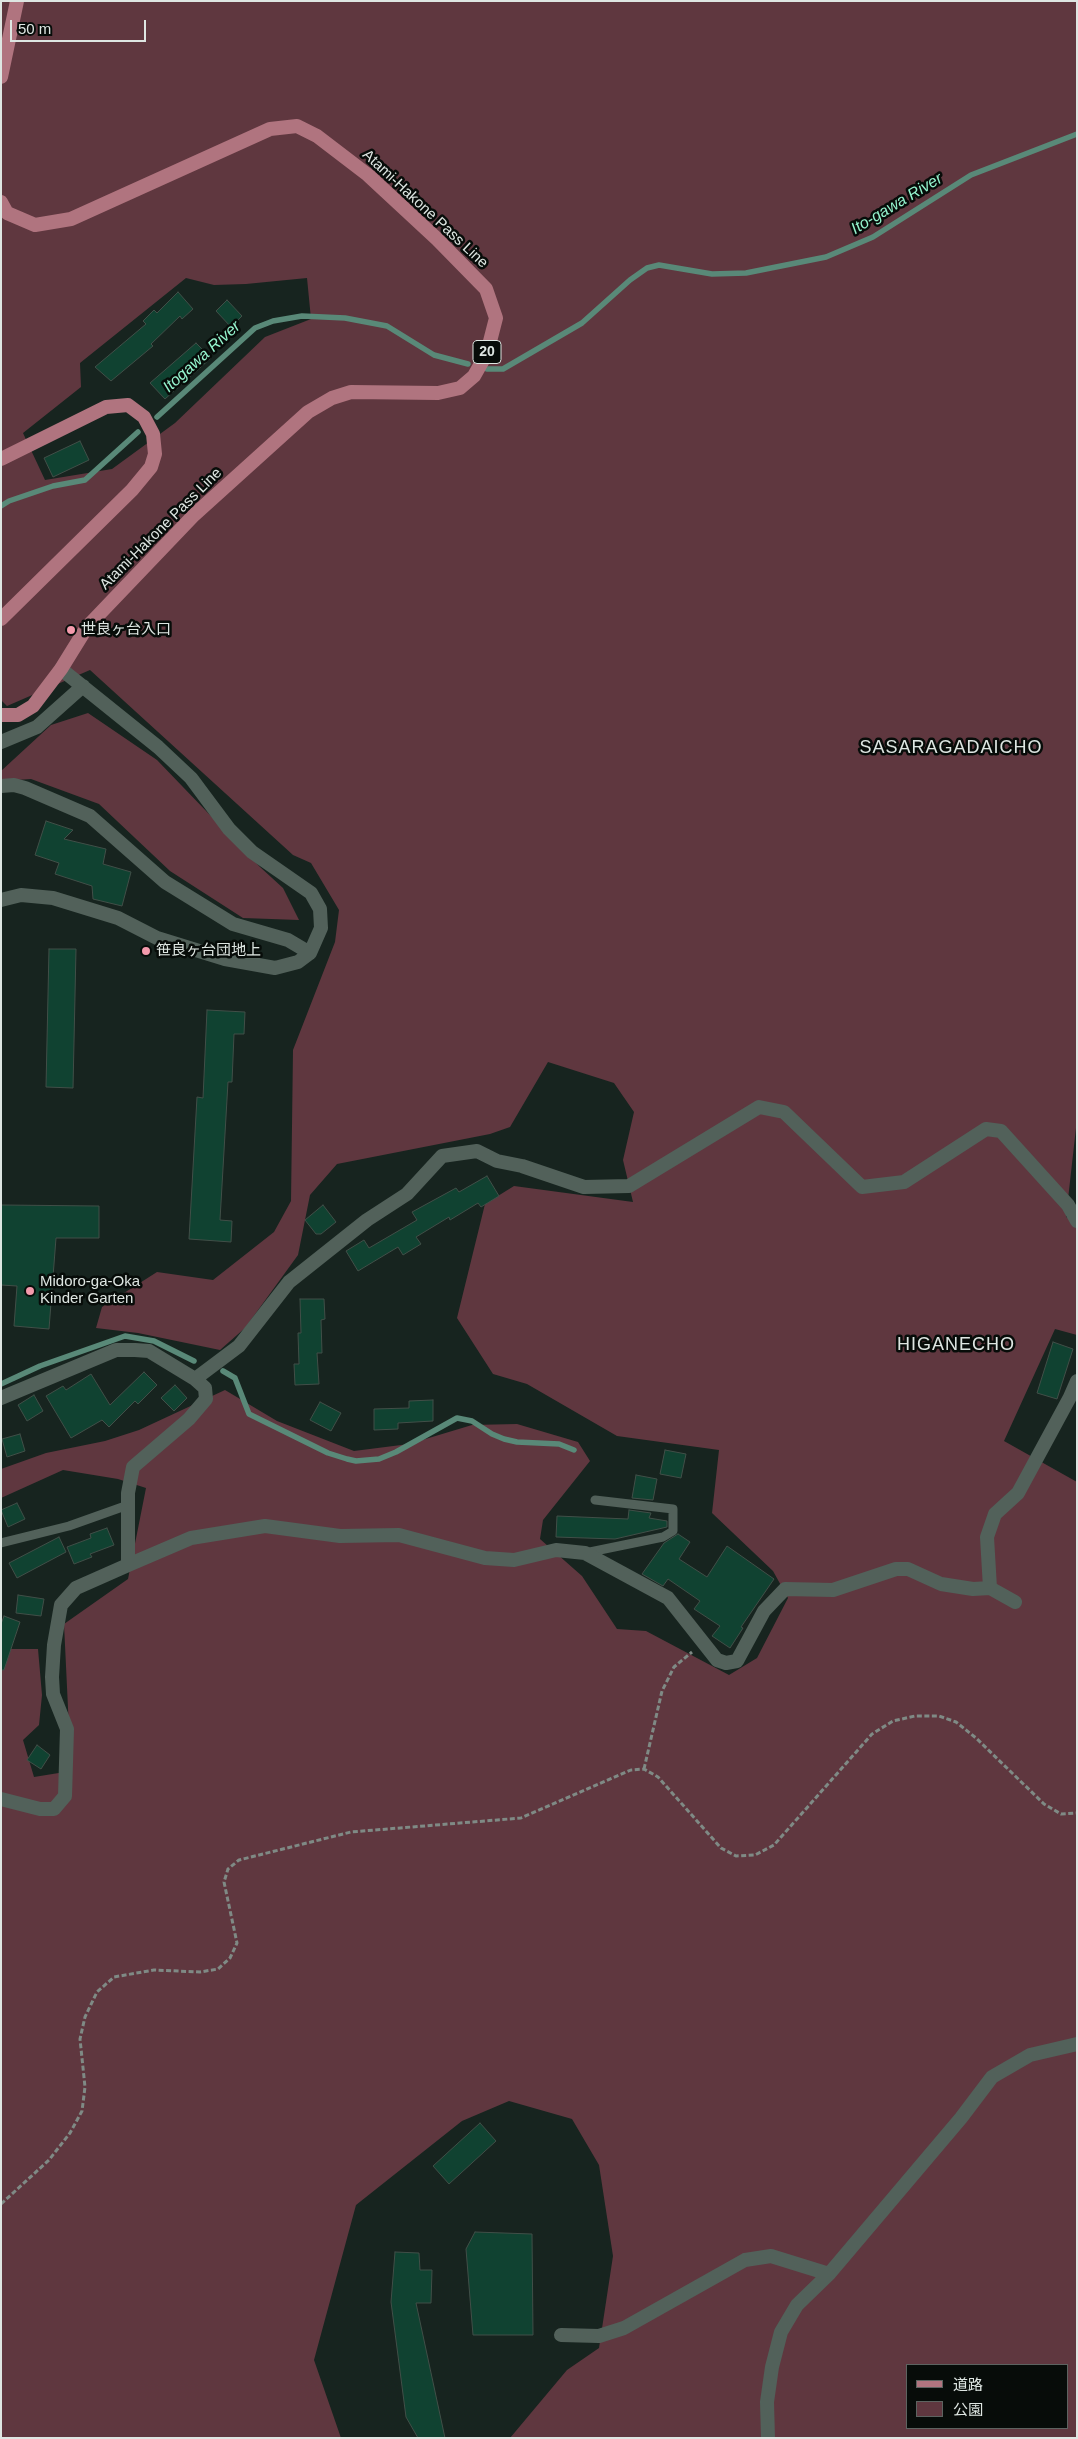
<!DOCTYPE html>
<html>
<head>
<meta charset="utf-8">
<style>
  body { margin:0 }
  #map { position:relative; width:1078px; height:2439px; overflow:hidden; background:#17241f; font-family:Arial,"Noto Sans JP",sans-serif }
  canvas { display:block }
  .frame { position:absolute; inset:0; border:2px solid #dee6e2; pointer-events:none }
  .legend { position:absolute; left:906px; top:2364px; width:162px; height:65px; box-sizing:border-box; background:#070c09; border:1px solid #5d6360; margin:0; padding:6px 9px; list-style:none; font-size:15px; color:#dee6e2 }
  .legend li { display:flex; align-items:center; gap:10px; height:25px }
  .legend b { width:25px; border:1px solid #5d6360 }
  .scale { position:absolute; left:10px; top:20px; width:136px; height:22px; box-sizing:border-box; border:2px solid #dee6e2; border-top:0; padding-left:6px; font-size:15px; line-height:18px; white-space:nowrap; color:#dee6e2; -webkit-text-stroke:4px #070c09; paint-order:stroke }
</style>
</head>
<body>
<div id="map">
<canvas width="1078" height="2439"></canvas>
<div class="frame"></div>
<ul class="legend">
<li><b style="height:6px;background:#b0747f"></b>道路</li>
<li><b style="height:14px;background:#5f373f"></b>公園</li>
</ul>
<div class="scale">50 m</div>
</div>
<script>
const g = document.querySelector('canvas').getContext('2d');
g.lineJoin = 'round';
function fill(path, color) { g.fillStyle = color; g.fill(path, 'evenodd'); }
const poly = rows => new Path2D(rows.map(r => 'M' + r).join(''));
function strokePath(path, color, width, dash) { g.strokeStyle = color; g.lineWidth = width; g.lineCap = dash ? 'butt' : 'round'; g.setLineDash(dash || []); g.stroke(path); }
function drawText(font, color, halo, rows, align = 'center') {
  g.font = font + ' Arial,"Noto Sans JP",sans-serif'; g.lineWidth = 5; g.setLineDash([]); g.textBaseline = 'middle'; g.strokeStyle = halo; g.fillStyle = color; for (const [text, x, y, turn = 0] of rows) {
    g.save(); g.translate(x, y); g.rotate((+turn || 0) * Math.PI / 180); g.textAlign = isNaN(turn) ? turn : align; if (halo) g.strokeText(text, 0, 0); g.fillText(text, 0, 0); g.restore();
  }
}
fill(poly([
  [1,1,1077,1,1077,1119,1066,1217,1077,1221,1077,1335,1055,1329,1004,1441,1077,1482,1077,2438,510,2438,567,2370,599,2348,613,2256,599,2165,572,2119,509,2101,462,2121,356,2205,314,2360,341,2438,1,2438,1,1649,38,1649,42,1695,39,1725,23,1740,34,1777,71,1771,64,1624,128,1579,146,1488,118,1479,63,1470,1,1498,1,1469,46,1453,105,1441,139,1430,225,1390,277,1421,354,1451,409,1444,472,1425,517,1424,578,1442,590,1461,543,1520,540,1539,582,1576,617,1629,646,1631,729,1675,757,1658,788,1598,773,1571,712,1513,719,1450,617,1436,527,1384,493,1374,457,1318,485,1204,514,1186,633,1202,623,1160,634,1112,614,1083,548,1062,510,1127,490,1134,337,1164,310,1195,298,1255,245,1328,220,1350,138,1333,96,1328,102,1307,157,1272,213,1280,274,1232,291,1201,293,1050,335,942,339,910,311,863,293,855,90,670,7,706,1,700],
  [186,278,214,285,246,284,307,278,311,319,265,337,175,423,112,469,45,480,23,433,81,387,80,363],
  [907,2365,1067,2365,1067,2428,907,2428],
  [88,713,157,760,260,867,283,888,299,920,243,918,170,871,99,804,31,779,1,781,1,771,51,725]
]), '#5f373f');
strokePath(poly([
  [487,369,503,369,582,323,630,280,647,268,659,265,712,274,746,273,826,257,873,237,971,175,1077,134],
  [157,417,255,328,273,321,302,316,345,318,387,326,434,355,468,364],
  [1,506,9,501,53,486,85,480,138,432],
  [223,1371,235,1378,249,1414,328,1453,347,1459,356,1461,379,1459,396,1452,457,1418,472,1421,492,1434,504,1439,517,1442,559,1444,574,1450],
  [1,1384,40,1366,125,1336,154,1341,194,1361]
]), '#598978', 5.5);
const building = poly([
  [178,292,193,309,182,319,180,316,151,344,153,346,111,381,95,367,146,324,143,321,154,310,157,313,178,292],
  [227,300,242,316,231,327,216,311,227,300],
  [196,343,211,358,165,399,150,383,196,343],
  [80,441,89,460,53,477,44,458,80,441],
  [46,821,73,830,64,839,106,849,103,864,131,872,122,906,93,899,92,886,55,874,59,863,35,855,46,821],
  [49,949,76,949,73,1088,46,1087,49,949],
  [207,1010,245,1012,244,1034,234,1034,232,1082,228,1082,220,1220,232,1221,231,1242,189,1239,197,1097,203,1098,207,1010],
  [487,1176,499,1196,481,1207,478,1203,450,1220,449,1217,416,1237,421,1244,403,1255,398,1247,358,1271,346,1251,364,1240,369,1248,417,1220,412,1212,456,1188,459,1192,487,1176],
  [1,1205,99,1206,99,1238,56,1238,49,1329,14,1326,17,1286,1,1285,1,1205],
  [323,1205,336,1222,321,1234,316,1234,305,1220,323,1205],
  [300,1299,324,1299,325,1319,321,1320,322,1353,317,1353,319,1384,295,1385,294,1364,299,1364,298,1333,301,1333,300,1299],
  [1053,1342,1073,1349,1057,1399,1037,1393,1053,1342],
  [144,1372,157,1385,138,1404,135,1401,109,1427,102,1420,71,1438,46,1396,63,1386,66,1390,91,1374,110,1405,144,1372],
  [175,1385,187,1398,174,1411,161,1398,175,1385],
  [34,1395,43,1411,27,1421,18,1405,34,1395],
  [433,1400,433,1421,398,1423,398,1429,374,1430,374,1409,409,1408,409,1401,433,1400],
  [320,1402,341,1413,331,1431,310,1420,320,1402],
  [20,1434,25,1451,7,1457,2,1439,20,1434],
  [665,1450,686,1454,681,1478,660,1474,665,1450],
  [636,1475,657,1479,653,1500,632,1498,636,1475],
  [17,1503,25,1519,8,1527,1,1510,17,1503],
  [629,1510,651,1513,649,1518,667,1521,667,1527,615,1539,556,1537,557,1516,628,1519,629,1510],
  [107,1528,114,1545,90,1554,92,1557,74,1564,67,1547,91,1538,90,1534,107,1528],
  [678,1534,690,1542,679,1559,707,1577,727,1546,774,1579,741,1627,743,1628,730,1648,712,1636,720,1626,694,1609,700,1601,668,1579,663,1586,642,1574,664,1543,678,1534],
  [59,1537,66,1552,17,1578,9,1563,59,1537],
  [18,1595,44,1599,41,1616,16,1613,18,1595],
  [4,1616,20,1622,4,1670,1,1670,1,1624,4,1616],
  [37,1745,50,1755,41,1769,27,1760,37,1745],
  [480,2123,496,2141,449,2184,433,2166,480,2123],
  [475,2232,532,2234,533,2335,473,2335,466,2249,475,2232],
  [395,2252,419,2253,420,2270,432,2270,431,2303,416,2303,445,2438,418,2438,406,2417,391,2302,395,2252]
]);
fill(building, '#104231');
strokePath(building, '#414f48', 1);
strokePath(poly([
  [644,1769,662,1691,674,1667,692,1652],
  [1,2204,49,2160,70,2133,82,2111,85,2087,80,2039,85,2017,97,1992,114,1977,154,1970,200,1972,218,1969,230,1958,237,1943,224,1882,228,1869,239,1860,351,1832,521,1818,631,1770,644,1769,658,1777,721,1848,736,1856,755,1855,774,1845,872,1734,893,1721,915,1716,939,1716,956,1722,976,1738,1044,1804,1061,1814,1077,1813]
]), '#7f8a85', 3, [5, 2.5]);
strokePath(poly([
  [1,1543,69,1526,128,1505],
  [585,1553,663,1537,673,1531,673,1509,595,1500]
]), '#52615a', 9);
strokePath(poly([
  [1,742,37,727,83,686],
  [1,786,14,785,25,788,90,816,165,882,233,924,288,940,310,953],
  [1,900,21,895,53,898,118,918,157,938,225,959,275,968,298,962,310,953,321,928,320,909,311,893,252,852,229,829,191,778,158,747,61,669],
  [195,1379,239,1346,289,1282,367,1220,407,1194,442,1156,477,1151,497,1161,522,1166,584,1187,629,1186,759,1107,784,1112,862,1187,904,1182,986,1129,1001,1131,1068,1205,1077,1221],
  [1,1398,116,1350,135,1350,149,1351,195,1379,205,1388,206,1399,189,1419,133,1467,128,1493,128,1565,76,1588,61,1605,54,1645,52,1677,53,1694,67,1729,65,1796,54,1809,40,1809,1,1799],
  [128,1565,191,1538,265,1526,340,1536,399,1535,485,1558,514,1560,556,1550,585,1553,668,1598,717,1660,726,1663,737,1661,764,1611,785,1589,833,1590,896,1569,908,1569,941,1584,973,1589,990,1588],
  [1015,1602,990,1588,987,1537,995,1514,1018,1493,1070,1397,1077,1381],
  [561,2335,599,2336,624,2328,745,2260,771,2256,829,2274],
  [768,2438,767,2402,772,2367,781,2332,797,2305,829,2274,961,2118,992,2077,1030,2055,1077,2044]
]), '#52615a', 14);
strokePath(poly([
  [1,77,17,1],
  [1,202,7,213,35,225,71,219,270,129,297,126,317,136,368,175,437,239,486,289,496,318,487,353,474,376,460,388,438,393,351,392,332,398,308,412,194,515,87,627,61,669,33,706,18,715,1,715],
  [1,459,106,407,128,405,144,417,153,434,155,454,151,467,132,490,1,619]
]), '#b0747f', 14);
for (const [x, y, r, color] of [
  [71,630,5,"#f39aac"],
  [146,951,5,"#f39aac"],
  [30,1291,5,"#f39aac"]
]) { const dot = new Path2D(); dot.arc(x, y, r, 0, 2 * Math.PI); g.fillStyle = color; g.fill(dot); strokePath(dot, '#070c09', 2); }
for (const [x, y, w] of [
  [487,352,28]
]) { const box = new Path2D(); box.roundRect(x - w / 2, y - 11.5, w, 23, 4); g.fillStyle = '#070c09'; g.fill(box); strokePath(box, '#dee6e2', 1); }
drawText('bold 14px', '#dee6e2', null, [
  ["20",487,352]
]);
drawText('15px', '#dee6e2', '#070c09', [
  ["Atami-Hakone Pass Line",425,209,43],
  ["Atami-Hakone Pass Line",161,529,-45]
]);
drawText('15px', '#dee6e2', '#070c09', [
  ["世良ヶ台入口",81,630],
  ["笹良ヶ台団地上",156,951],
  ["Midoro-ga-Oka",40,1282],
  ["Kinder Garten",40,1299]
], 'left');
drawText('italic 16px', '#95f4ce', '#070c09', [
  ["Ito-gawa River",897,204,-31],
  ["Itogawa River",202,357,-42]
]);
g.letterSpacing = '1px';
drawText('18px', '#dee6e2', '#070c09', [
  ["SASARAGADAICHO",951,748],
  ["HIGANECHO",956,1345]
]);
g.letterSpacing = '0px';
</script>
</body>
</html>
